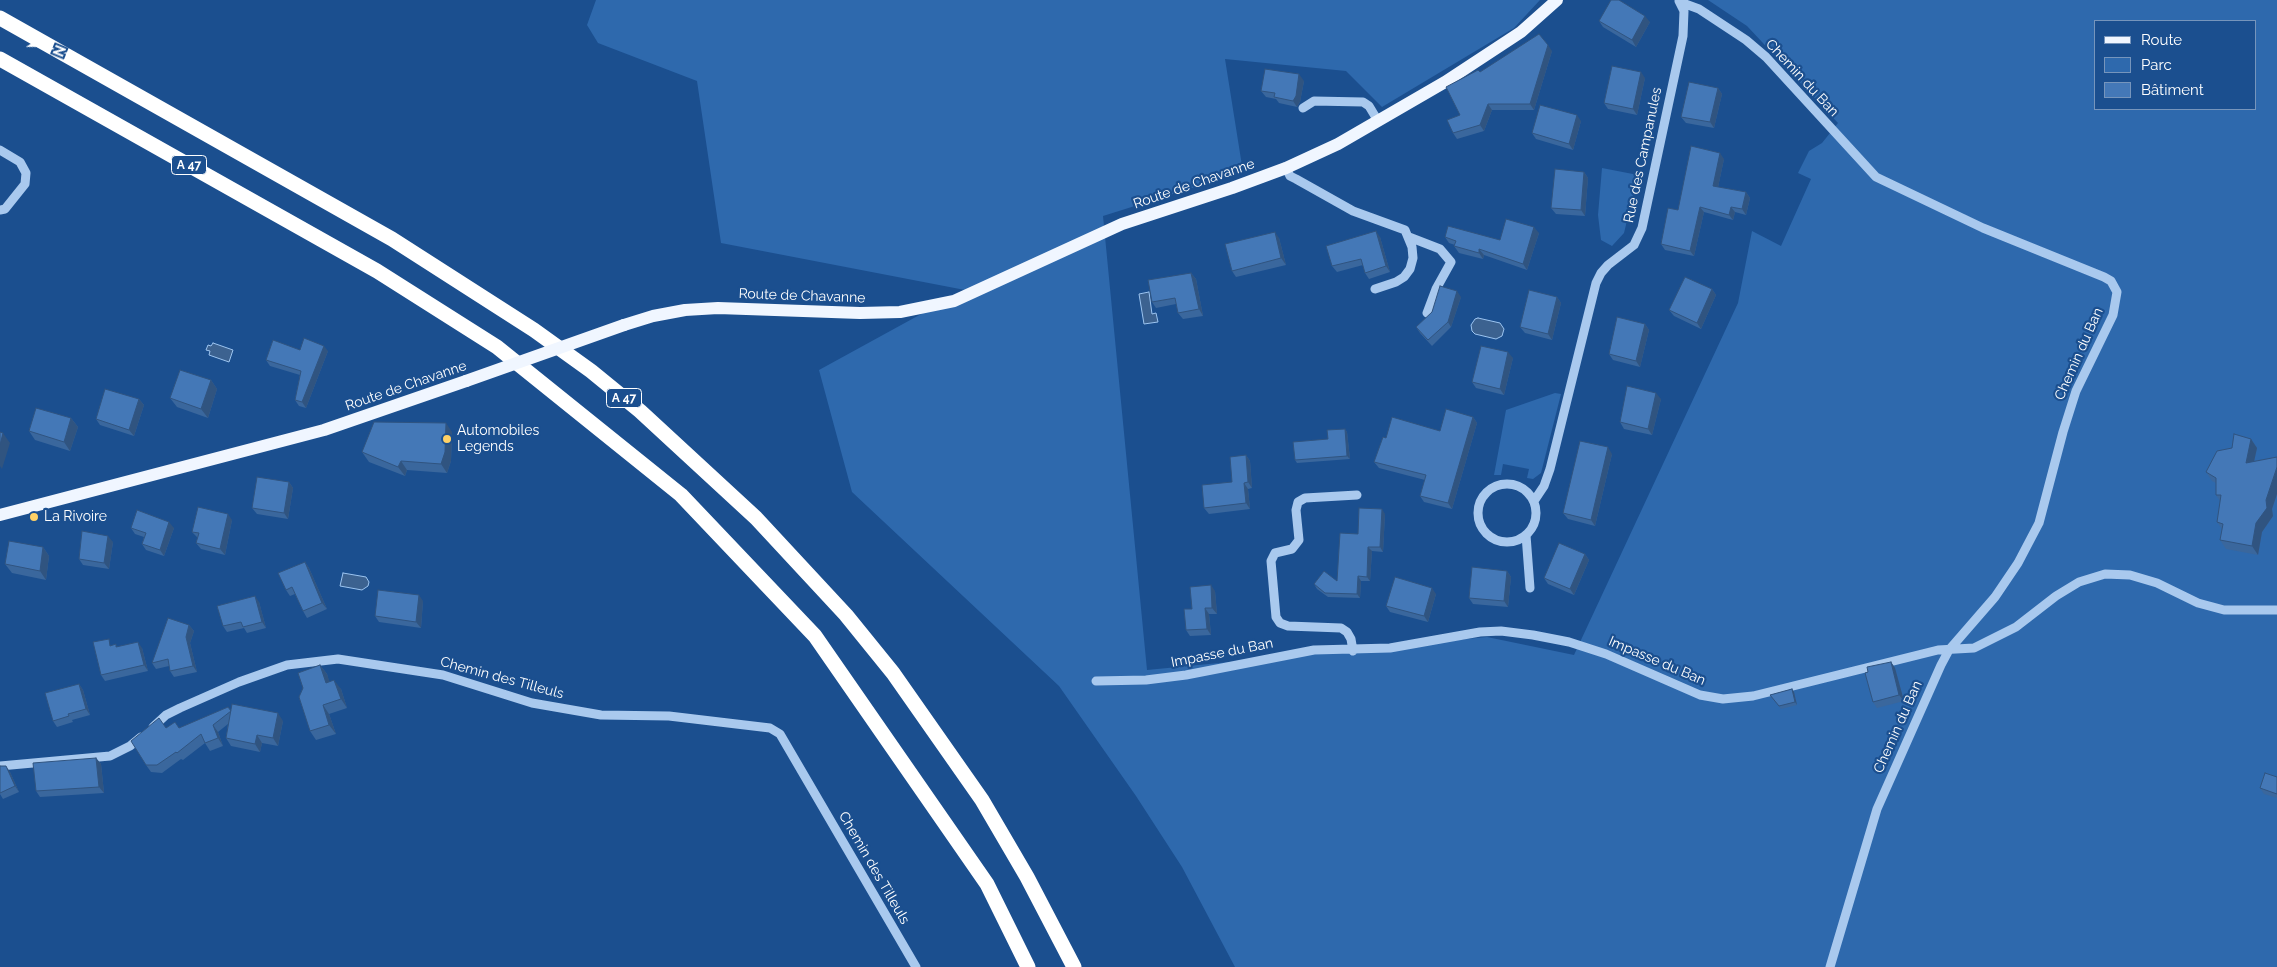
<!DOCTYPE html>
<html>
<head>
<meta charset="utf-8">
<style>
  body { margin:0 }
  #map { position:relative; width:2277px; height:967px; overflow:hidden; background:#1b4f8f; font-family:Raleway,sans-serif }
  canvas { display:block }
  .legend { position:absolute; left:2094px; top:20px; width:162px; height:90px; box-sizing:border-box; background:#1b4f8f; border:1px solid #7695bc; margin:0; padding:6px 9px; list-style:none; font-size:15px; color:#fff }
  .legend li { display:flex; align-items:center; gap:10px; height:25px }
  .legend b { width:25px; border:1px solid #7695bc }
  .north { position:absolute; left:20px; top:20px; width:50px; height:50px; -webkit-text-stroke:4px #1b4f8f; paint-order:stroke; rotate:112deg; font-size:14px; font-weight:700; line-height:20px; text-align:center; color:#fff }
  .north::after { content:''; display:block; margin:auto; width:18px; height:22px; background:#fff; clip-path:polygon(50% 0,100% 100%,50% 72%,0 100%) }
</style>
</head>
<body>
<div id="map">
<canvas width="2277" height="967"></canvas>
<ul class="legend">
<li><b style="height:6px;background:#f0f6ff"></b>Route</li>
<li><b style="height:14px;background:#2e69ad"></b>Parc</li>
<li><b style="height:14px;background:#4478b7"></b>Bâtiment</li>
</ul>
<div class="north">N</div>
</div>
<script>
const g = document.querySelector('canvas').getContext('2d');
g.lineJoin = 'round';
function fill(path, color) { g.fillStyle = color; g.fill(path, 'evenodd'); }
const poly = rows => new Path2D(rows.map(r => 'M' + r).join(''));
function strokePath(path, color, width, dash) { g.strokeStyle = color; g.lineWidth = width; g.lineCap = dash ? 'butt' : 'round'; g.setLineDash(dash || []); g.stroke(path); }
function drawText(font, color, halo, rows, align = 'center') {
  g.font = font + ' Raleway,sans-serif'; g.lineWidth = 4.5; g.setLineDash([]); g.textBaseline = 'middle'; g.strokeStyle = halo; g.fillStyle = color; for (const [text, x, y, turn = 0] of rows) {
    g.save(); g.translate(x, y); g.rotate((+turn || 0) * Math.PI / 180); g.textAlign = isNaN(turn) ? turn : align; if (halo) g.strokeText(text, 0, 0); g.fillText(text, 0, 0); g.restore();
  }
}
fill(poly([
  [596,0,1540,0,1514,28,1382,107,1346,71,1225,59,1243,172,1103,216,1147,670,1487,637,1574,655,1738,303,1752,231,1781,246,1811,179,1798,173,1809,151,1822,143,1838,123,1747,26,1708,0,2277,0,2277,967,1235,967,1182,867,1136,796,1059,686,852,492,819,370,965,290,721,243,697,81,598,43,587,25],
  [2096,21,2256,21,2256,109,2096,109],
  [1602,168,1638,175,1624,233,1612,246,1601,240,1598,215],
  [1555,393,1561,394,1541,473,1533,479,1527,478,1529,469,1503,464,1501,475,1494,475,1506,410]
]), '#2e69ad');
const water = poly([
  [1149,292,1152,314,1156,313,1158,322,1144,324,1139,294,1149,292],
  [1478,318,1500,323,1504,329,1502,336,1496,339,1475,334,1472,331,1471,325,1475,319,1478,318],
  [213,343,233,350,229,362,209,355,210,351,206,350,208,345,211,346,213,343],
  [343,573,366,577,369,582,368,586,362,590,340,586,343,573]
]);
fill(water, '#3c6290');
strokePath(water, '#9cc4f0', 1);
strokePath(poly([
  [1680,2,1699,9,1746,40,1766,57,1876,177,1983,228,2104,277,2111,281,2117,292,2113,315,2076,391,2063,432,2039,523,2018,563,1995,597,1949,650,1941,665,1877,809,1830,967],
  [1303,108,1314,101,1363,102,1369,106,1378,121],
  [0,150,20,162,26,173,25,184,5,209,0,210],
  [1286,168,1290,176,1296,179,1353,211,1405,230,1412,247,1413,258,1410,269,1404,277,1396,282,1375,289],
  [1409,237,1440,249,1451,262,1436,289,1427,313],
  '1478 513a29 29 0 1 1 58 0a29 29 0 1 1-58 0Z',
  [1534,501,1544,486,1550,469,1596,283,1601,273,1608,265,1634,245,1642,228,1683,36,1684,11,1679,1],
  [1526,535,1530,588],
  [1353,651,1351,639,1347,632,1341,628,1288,626,1280,623,1276,617,1271,561,1275,553,1292,549,1299,540,1296,510,1298,502,1305,498,1357,495],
  [1096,681,1146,680,1186,675,1314,650,1390,648,1480,632,1501,631,1533,635,1569,642,1606,654,1700,695,1723,699,1753,696,1938,650,1974,648,2016,627,2056,596,2079,582,2105,574,2130,575,2157,583,2198,603,2224,610,2277,610],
  [153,727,166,715,180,708,239,682,287,665,338,659,443,675,532,703,601,715,669,716,770,728,780,734,916,967],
  [0,766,110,756,130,746,141,737]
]), '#a9c9ee', 9);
strokePath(poly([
  [624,325,653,316,685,310,718,308,860,313,900,312,954,301,1122,224,1232,188,1286,168,1338,144,1445,82,1521,32,1557,0],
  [0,515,324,430,466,381]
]), '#f0f6ff', 12);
strokePath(poly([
  [0,18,392,239,534,330,591,371,640,411,756,518,846,615,893,673,982,800,1027,877,1074,967],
  [0,59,377,271,497,347,681,495,815,636,987,884,1028,967]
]), '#fff', 15);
strokePath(poly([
  [466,381,624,325]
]), '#f0f6ff', 12);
fill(poly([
  [1599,21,1650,22,1636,47,1603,27],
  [1552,51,1534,110,1492,110,1484,131,1457,139,1453,133,1460,115,1480,72],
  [1645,78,1637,115,1608,109,1604,103],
  [1304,81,1300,102,1297,107,1279,103,1276,99,1266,97,1261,91],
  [1718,88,1722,94,1714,128,1686,123,1681,117],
  [1581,121,1573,150,1536,139,1532,133],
  [1724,159,1718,187,1746,192,1750,198,1746,215,1735,212,1733,220,1704,212,1694,256,1665,250,1661,244,1678,210],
  [1584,172,1588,178,1585,216,1556,214,1551,208],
  [1539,233,1527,270,1484,255,1483,259,1459,253,1454,246,1455,245,1449,243,1445,237,1500,240],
  [1380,237,1390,272,1369,279,1365,273,1363,265,1337,272,1332,266],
  [1279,238,1286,265,1236,277,1232,271],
  [1191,273,1196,279,1203,316,1183,319,1178,313,1176,304,1156,308,1152,302],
  [1712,289,1716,295,1701,329,1674,316,1669,310],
  [1461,297,1451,327,1432,346,1420,333,1416,327],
  [1557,297,1561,303,1552,340,1525,333,1520,327],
  [1645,324,1649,330,1640,367,1613,360,1609,354],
  [300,350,328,351,306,408,299,406,295,400,300,375,270,366,266,360],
  [1513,358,1504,395,1476,388,1472,382],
  [211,380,217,389,208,418,177,407,170,398],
  [139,399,144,405,134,436,100,425,96,419],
  [1661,399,1652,435,1624,429,1620,422],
  [1473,417,1477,423,1452,509,1424,502,1420,496,1425,480,1379,468,1374,462,1386,438,1440,431],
  [71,418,78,427,70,451,35,440,29,431],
  [1345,429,1347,432,1350,459,1297,463,1295,460],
  [452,432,451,461,447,473,407,470,405,476,369,462,362,452],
  [2251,439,2257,448,2254,461,2277,457,2277,494,2272,509,2273,516,2262,532,2258,555,2226,549,2220,540,2222,529,2217,522,2220,501,2216,495,2216,483,2212,481,2206,472,2232,448],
  [1612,454,1595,526,1568,519,1563,513],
  [1246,455,1250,461,1252,488,1248,489,1250,509,1209,514,1204,508,1232,482],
  [289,482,293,488,288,519,257,514,252,508],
  [1385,514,1383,552,1372,551,1370,581,1361,581,1360,598,1328,597,1317,589,1314,584,1337,581,1358,534],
  [232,520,225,555,201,549,196,543,198,538,192,532],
  [131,528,174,528,164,556,146,550,142,544,144,537,135,534],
  [113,542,109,569,83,565,79,559],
  [43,547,49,556,46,580,12,573,5,564],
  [1585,554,1589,560,1574,595,1548,584,1544,578],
  [305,562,309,568,327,609,307,618,303,611,295,594,290,596,286,590],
  [1507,571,1511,577,1508,607,1473,604,1469,598],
  [1215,591,1217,614,1209,614,1211,635,1190,636,1186,630],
  [1436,594,1428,622,1390,612,1386,606],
  [423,601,421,628,379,622,375,616],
  [259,602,266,628,247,633,244,628,227,632,223,626],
  [189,625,194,631,190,643,197,672,174,677,170,671,169,666,156,669,152,663],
  [113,645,117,647,142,648,148,671,105,681,101,675],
  [1891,662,1895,668,1904,701,1877,708,1873,702],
  [320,665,327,674,329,682,341,689,347,708,329,714,336,734,316,740,310,731],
  [79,684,83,690,90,715,72,720,73,722,57,727,53,721],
  [1792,689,1794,692,1797,705,1781,709,1770,695],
  [231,711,283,721,278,746,262,743,260,752,231,746,226,738,228,724,218,732,223,746,210,751,205,743,183,760,181,759,162,773,151,772,146,765,166,728,179,728],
  [96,758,101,764,104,793,40,797,36,791],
  [0,766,10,772,19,792,3,799,0,794],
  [2277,777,2277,798,2264,794,2260,788]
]), '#3a679d');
fill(poly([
  [1645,16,1650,22,1636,47,1632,40],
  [1548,45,1552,51,1534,110,1530,104],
  [1641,72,1645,78,1637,115,1633,109],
  [1299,74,1304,81,1300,102,1297,107,1293,101],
  [1718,88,1722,94,1714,128,1710,122],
  [1488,104,1492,110,1484,131,1480,125],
  [1577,115,1581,121,1573,150,1569,144],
  [1720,153,1724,159,1717,192,1713,186],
  [1584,172,1588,178,1585,216,1581,210],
  [1746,192,1750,198,1746,215,1742,209],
  [1700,207,1704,212,1694,256,1690,251],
  [1731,207,1735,212,1733,220,1729,215],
  [1534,227,1539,233,1527,270,1523,264],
  [1376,231,1380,237,1390,272,1386,266],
  [1275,232,1279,238,1286,265,1281,258],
  [1479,249,1484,255,1483,259,1479,253],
  [1191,273,1196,279,1203,316,1199,309],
  [1712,289,1716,295,1701,329,1697,323],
  [1457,291,1461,297,1451,327,1448,322],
  [1557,297,1561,303,1552,340,1548,334],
  [1645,324,1649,330,1640,367,1636,361],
  [324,346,328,351,306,408,302,402],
  [1508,352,1513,358,1504,395,1500,389],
  [211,380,217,389,208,418,201,409],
  [1656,393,1661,399,1652,435,1648,429],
  [139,399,144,405,134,436,129,430],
  [1473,417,1477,423,1452,509,1448,503],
  [71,418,78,427,70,451,64,442],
  [446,423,452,432,451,461,447,473,441,464],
  [1345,429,1347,432,1350,459,1347,456],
  [3,433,10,443,2,469,0,466,0,445],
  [2251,439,2257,448,2252,471,2246,463],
  [1608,447,1612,454,1595,526,1591,520],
  [1246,455,1250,461,1252,488,1248,482],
  [401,461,407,470,405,476,398,467],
  [2277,467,2277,494,2272,509,2273,516,2262,532,2258,555,2252,546,2256,523,2266,500],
  [289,482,293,488,288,519,284,513],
  [1244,483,1248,489,1250,509,1246,503],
  [1382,509,1385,514,1383,552,1380,547],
  [228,514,232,520,225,555,220,549],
  [169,522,174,528,164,556,160,550],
  [108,536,113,542,109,569,104,563],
  [43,547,49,556,46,580,40,571],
  [1368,547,1372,551,1370,581,1367,577],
  [1585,554,1589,560,1574,595,1570,589],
  [305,562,309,568,327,609,322,603],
  [1507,571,1511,577,1508,607,1504,601],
  [1358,576,1361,581,1360,598,1357,594],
  [1211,585,1215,591,1217,614,1212,608],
  [1432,588,1436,594,1428,622,1424,616],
  [419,595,423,601,421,628,416,622],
  [255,596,259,602,266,628,262,622],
  [1205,608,1209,614,1211,635,1207,629],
  [189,625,194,631,190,643,197,672,193,666,186,637],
  [138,642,142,648,148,671,144,665],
  [1891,662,1895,668,1904,701,1899,695],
  [320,665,327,674,333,692,326,683],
  [334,680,341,689,347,708,341,699],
  [79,684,83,690,90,715,86,709],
  [1792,689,1794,692,1797,705,1795,702],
  [323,705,329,714,336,734,329,725],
  [278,713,283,721,278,746,273,738],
  [213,725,218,732,223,746,218,738],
  [257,735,262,743,260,752,255,744],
  [96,758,101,764,104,793,99,787],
  [6,766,10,772,19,792,15,786]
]), '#305480');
const building = poly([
  [1611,0,1619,0,1645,16,1632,40,1599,21,1611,0],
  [1539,34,1548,45,1530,104,1488,104,1480,125,1453,133,1447,120,1460,115,1446,87,1478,70,1480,72,1539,34],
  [1612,66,1641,72,1633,109,1604,103,1612,66],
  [1265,69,1299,74,1296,96,1293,101,1274,97,1275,93,1261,91,1265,69],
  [1689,82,1718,88,1710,122,1681,117,1689,82],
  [1540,105,1577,115,1569,144,1532,133,1540,105],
  [1691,146,1720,153,1713,186,1746,192,1742,209,1731,207,1729,215,1700,207,1690,251,1661,244,1668,208,1678,210,1691,146],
  [1555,169,1584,172,1581,210,1551,208,1555,169],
  [1506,219,1534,227,1523,264,1479,249,1479,253,1454,246,1456,241,1445,237,1448,226,1500,240,1506,219],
  [1376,231,1386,266,1365,273,1361,259,1332,266,1326,246,1376,231],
  [1275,232,1281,258,1232,271,1225,244,1275,232],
  [1191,273,1199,309,1178,313,1175,298,1152,302,1148,280,1191,273],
  [1685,277,1712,289,1697,323,1669,310,1685,277],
  [1440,286,1457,291,1448,322,1428,340,1416,327,1432,312,1440,286],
  [1529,290,1557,297,1548,334,1520,327,1529,290],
  [1617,317,1645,324,1636,361,1609,354,1617,317],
  [304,338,324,346,302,402,295,400,301,371,266,360,273,340,300,350,304,338],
  [1481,346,1508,352,1500,389,1472,382,1481,346],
  [180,370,211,380,201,409,170,398,180,370],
  [1627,386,1656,393,1648,429,1620,422,1627,386],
  [105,389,139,399,129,430,96,419,105,389],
  [36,408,71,418,64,442,29,431,36,408],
  [1446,409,1473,417,1448,503,1420,496,1426,475,1374,462,1383,437,1386,438,1392,417,1440,431,1446,409],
  [374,422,446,423,445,452,441,464,401,461,398,467,362,452,374,422],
  [1345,429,1347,456,1295,460,1293,442,1328,439,1327,430,1345,429],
  [0,432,3,433,0,445,0,432],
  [2234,434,2251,439,2246,463,2277,457,2277,467,2266,500,2267,508,2256,523,2252,546,2220,540,2223,524,2217,522,2221,495,2216,495,2216,478,2206,472,2217,451,2232,448,2234,434],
  [1580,441,1608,447,1591,520,1563,513,1580,441],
  [1246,455,1248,482,1244,483,1246,503,1204,508,1202,485,1232,482,1230,457,1246,455],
  [257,477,289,482,284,513,252,508,257,477],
  [198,507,228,514,220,549,196,543,199,533,192,532,198,507],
  [1359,508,1382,509,1380,547,1368,547,1367,577,1358,576,1357,594,1325,593,1314,584,1324,571,1337,581,1340,533,1358,534,1359,508],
  [137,510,169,522,160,550,142,544,146,533,131,528,137,510],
  [82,531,108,536,104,563,79,559,82,531],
  [9,541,43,547,40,571,5,564,9,541],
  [1559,543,1585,554,1570,589,1544,578,1559,543],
  [305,562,322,603,303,611,292,587,286,590,278,573,305,562],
  [1472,567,1507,571,1504,601,1469,598,1472,567],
  [1395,577,1432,588,1424,616,1386,606,1395,577],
  [1211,585,1212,608,1205,608,1207,629,1186,630,1184,609,1192,609,1190,587,1211,585],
  [378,590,419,595,416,622,375,616,378,590],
  [255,596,262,622,243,627,241,622,223,626,217,606,255,596],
  [168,618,189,625,186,637,193,666,170,671,168,659,152,663,168,618],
  [109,639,110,646,116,644,116,647,138,642,144,665,101,675,93,642,109,639],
  [1891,662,1899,695,1873,702,1865,673,1868,672,1867,667,1891,662],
  [320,665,326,683,334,680,341,699,323,705,329,725,310,731,299,697,303,688,298,673,320,665],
  [79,684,86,709,68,714,69,716,53,721,45,693,79,684],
  [1792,689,1795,702,1779,706,1770,695,1792,689],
  [232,704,278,713,273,738,257,735,255,744,226,738,232,704],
  [228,707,231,711,213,725,218,738,205,743,201,734,177,753,176,752,157,765,146,765,131,741,159,718,166,728,175,722,179,728,228,707],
  [96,758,99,787,36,791,33,763,96,758],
  [0,766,6,766,15,786,0,793,0,766],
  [2265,773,2277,777,2277,794,2260,788,2265,773]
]);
fill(building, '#4478b7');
strokePath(building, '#305480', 1);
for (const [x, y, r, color] of [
  [447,439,5,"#ffd166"],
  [34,517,5,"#ffd166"]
]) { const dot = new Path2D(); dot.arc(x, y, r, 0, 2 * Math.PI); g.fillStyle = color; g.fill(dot); strokePath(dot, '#1b4f8f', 2); }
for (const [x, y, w] of [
  [189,165,35],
  [624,398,35]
]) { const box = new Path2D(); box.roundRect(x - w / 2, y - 9.5, w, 19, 4); g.fillStyle = '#1b4f8f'; g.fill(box); strokePath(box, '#fff', 1); }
drawText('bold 12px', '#fff', null, [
  ["A 47",189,165],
  ["A 47",624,398]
]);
drawText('14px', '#fff', '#1b4f8f', [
  ["Chemin du Ban",1802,78,47],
  ["Rue des Campanules",1643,155,-78],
  ["Route de Chavanne",1194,184,-19],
  ["Route de Chavanne",802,296,2],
  ["Chemin du Ban",2079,354,-66],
  ["Route de Chavanne",406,386,-19],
  ["Impasse du Ban",1222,653,-11],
  ["Impasse du Ban",1657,661,23],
  ["Chemin des Tilleuls",502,678,15],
  ["Chemin du Ban",1898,727,-66],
  ["Chemin des Tilleuls",874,868,60]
]);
drawText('14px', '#fff', '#1b4f8f', [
  ["Automobiles",457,431],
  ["Legends",457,447],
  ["La Rivoire",44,517]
], 'left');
</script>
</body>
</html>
